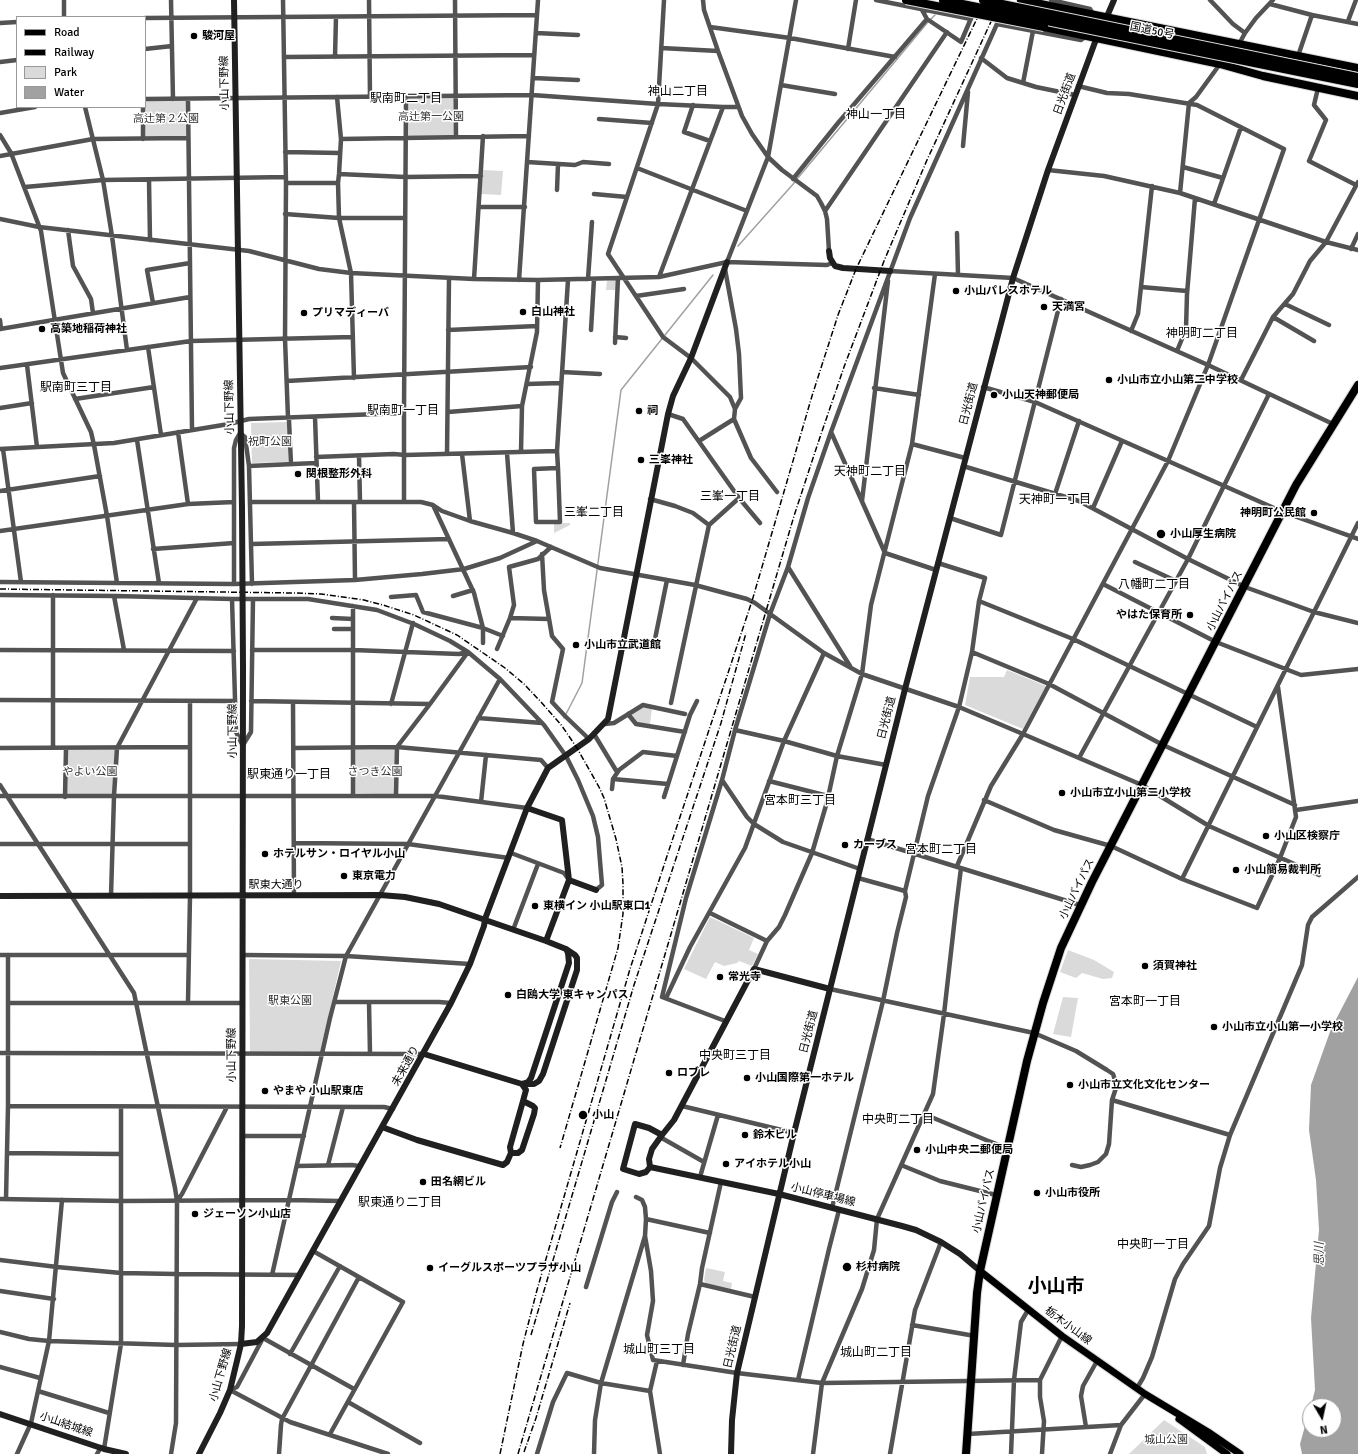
<!DOCTYPE html>
<html>
<head>
<meta charset="utf-8">
<style>
  body { margin:0 }
  #map { position:relative; width:1358px; height:1454px; overflow:hidden; background:#fff; font-family:Signika,sans-serif }
  canvas { display:block }
  .legend { position:absolute; left:16px; top:16px; width:130px; height:92px; box-sizing:border-box; background:#fff; border:1px solid #999; margin:0; padding:5px 7px; list-style:none; font-size:12px; color:#000 }
  .legend li { display:flex; align-items:center; gap:8px; height:20px }
  .legend b { width:20px; border:1px solid #999 }
  .north { position:absolute; left:1302px; top:1398px; width:40px; height:40px; box-sizing:border-box; background:#fff; border:1px solid #999; border-radius:50%; rotate:171deg; font-size:11px; font-weight:700; line-height:16px; text-align:center; color:#000 }
  .north::after { content:''; display:block; margin:auto; width:14px; height:18px; background:#000; clip-path:polygon(50% 0,100% 100%,50% 72%,0 100%) }
</style>
</head>
<body>
<div id="map">
<canvas width="1358" height="1454"></canvas>
<ul class="legend">
<li><b style="height:5px;background:#000"></b>Road</li>
<li><b style="height:5px;background:#000"></b>Railway</li>
<li><b style="height:11px;background:#dadada"></b>Park</li>
<li><b style="height:11px;background:#a1a1a1"></b>Water</li>
</ul>
<div class="north">N</div>
</div>
<script>
const g = document.querySelector('canvas').getContext('2d');
g.lineJoin = 'round';
function fill(path, color) { g.fillStyle = color; g.fill(path, 'evenodd'); }
const poly = rows => new Path2D(rows.map(r => 'M' + r).join(''));
function strokePath(path, color, width, dash) { g.strokeStyle = color; g.lineWidth = width; g.lineCap = dash ? 'butt' : 'round'; g.setLineDash(dash || []); g.stroke(path); }
function drawText(font, color, halo, rows, align = 'center') {
  g.font = font + ' Signika,"Noto Sans JP",sans-serif'; g.lineWidth = 3; g.setLineDash([]); g.textBaseline = 'middle'; g.strokeStyle = halo; g.fillStyle = color; for (const [text, x, y, turn = 0] of rows) {
    g.save(); g.translate(x, y); g.rotate((+turn || 0) * Math.PI / 180); g.textAlign = isNaN(turn) ? turn : align; if (halo) g.strokeText(text, 0, 0); g.fillText(text, 0, 0); g.restore();
  }
}
fill(poly([
  [455,96,455,136,407,136,407,97],
  [145,100,187,100,187,137,144,138],
  [483,170,503,171,501,195,481,194],
  [607,280,616,280,616,290,606,290],
  [288,422,288,462,252,463,251,423],
  [554,523,570,523,570,525,554,533],
  [1007,670,1046,686,1023,729,965,705,970,677,1004,677],
  [643,707,652,708,650,724,636,723,631,714],
  [115,749,113,795,65,795,66,750],
  [395,749,395,795,354,793,355,750],
  [710,917,754,938,749,950,758,954,752,966,739,961,737,963,724,966,715,962,706,979,684,969],
  [1068,950,1094,960,1114,972,1112,978,1103,979,1082,973,1076,978,1060,972],
  [249,959,341,961,320,1052,250,1053],
  [1063,997,1078,998,1071,1037,1053,1034],
  [706,1268,725,1272,723,1281,732,1283,731,1289,706,1284,704,1280],
  [1164,1420,1205,1447,1207,1454,1129,1454]
]), '#dadada');
fill(poly([
  [1358,977,1358,1454,1302,1454,1300,1444,1310,1408,1310,1430,1334,1430,1334,1406,1311,1406,1315,1390,1311,1318,1319,1230,1316,1180,1309,1130,1311,1085,1331,1029]
]), '#a1a1a1');
strokePath(poly([
  [931,19,935,15],
  [797,179,928,22],
  [738,246,795,182],
  [564,718,582,683,621,390,713,275]
]), '#a1a1a1', 1.5);
const primary = poly([
  [980,1271,1062,1336,1145,1394,1208,1432,1240,1454],
  [1179,1419,1227,1454]
]);
const highway = poly([
  [1021,0,1358,68],
  [1044,27,1220,64,1263,76,1358,96],
  [966,1454,977,1293,980,1271,1027,1061,1043,1003,1061,948,1092,882,1296,485,1358,385]
]);
strokePath(primary, '#dbdbdb', 9);
strokePath(highway, '#dbdbdb', 10);
strokePath(poly([
  [171,0,173,99],
  [283,0,286,183,285,339,288,418,289,420,291,464],
  [369,0,370,97],
  [455,0,456,137],
  [664,0,658,104,608,254,663,337,691,358,730,397,735,409,734,419,699,441],
  [703,0,704,10,718,51,742,116,752,134,768,157,782,170,817,196,821,203,825,211,827,219,829,251],
  [876,0,971,19],
  [1051,0,1090,9,1093,14],
  [1210,0,1233,24,1245,33],
  [1270,4,1312,15,1358,24],
  [922,10,927,19,961,42,972,16],
  [64,17,64,0],
  [145,18,537,15],
  [1348,21,1356,0],
  [0,23,17,22],
  [710,27,790,38,895,57],
  [536,33,578,35],
  [1239,44,1245,33,1256,18,1273,0],
  [661,48,718,51],
  [145,49,172,46],
  [848,49,856,0],
  [1298,56,1312,15],
  [284,57,534,55],
  [335,57,336,17],
  [981,58,1007,78,1036,87,1075,95],
  [0,62,17,60],
  [533,78,578,80],
  [1023,83,1033,31],
  [781,85,835,94],
  [1318,88,1314,105,1326,120,1309,161,1356,185],
  [337,97,341,139,339,174,338,183,339,218,351,273,354,378],
  [145,99,532,95,658,104,723,107,738,107],
  [188,99,192,429],
  [693,105,684,132,710,141],
  [85,107,103,180,112,236,127,350],
  [143,107,143,139],
  [0,113,35,107],
  [599,119,652,123],
  [0,135,11,153,41,231,63,373,91,432,94,445,107,516,117,583],
  [341,139,529,136],
  [963,146,968,92],
  [285,152,340,153],
  [0,156,93,139,188,138],
  [527,162,575,165,583,162,609,164],
  [1183,167,1223,178],
  [637,168,747,211],
  [1048,170,1104,176,1180,193,1326,242,1358,250],
  [339,174,405,177,481,176],
  [793,179,838,123,927,19],
  [149,180,150,240],
  [286,183,338,183],
  [25,187,103,180,286,177],
  [557,190,558,164],
  [1180,193,1189,103,1196,97,1220,64],
  [594,194,627,197],
  [1214,204,1241,127],
  [479,207,525,207],
  [825,211,947,32],
  [285,214,339,218,405,218],
  [0,219,39,227,249,251,319,269,351,273,474,279,538,280,659,277,727,262,827,265,832,263],
  [68,230,73,266,91,299,93,313],
  [957,233,958,275],
  [1351,249,1358,234],
  [727,262,768,157,796,0],
  [725,269,736,329,739,354,741,398,735,409],
  [890,271,1013,278,1208,365,1333,424],
  [659,277,723,107],
  [474,279,483,136],
  [588,279,592,222],
  [519,280,538,0],
  [1141,287,1187,291],
  [636,296,684,289],
  [153,303,147,270,190,263],
  [1285,304,1329,325],
  [1273,317,1314,341],
  [0,320,1,329],
  [0,329,190,297],
  [448,330,537,326],
  [591,330,594,279],
  [1131,331,1138,314,1152,186],
  [615,337,626,338],
  [615,343,618,278],
  [148,347,161,435],
  [1177,351,1186,329,1187,294,1195,198],
  [27,365,37,447],
  [0,368,191,341,353,337],
  [562,372,600,374],
  [1241,380,1273,317,1293,294,1310,261,1326,242,1358,182],
  [287,381,531,367],
  [527,384,561,383],
  [983,387,1035,402,1283,512,1358,539],
  [874,388,919,395],
  [75,399,154,387],
  [0,408,32,403],
  [448,412,522,406],
  [404,413,404,502],
  [668,414,683,419,739,498,760,523],
  [315,417,318,502],
  [734,419,751,458,777,492],
  [178,432,188,504],
  [831,432,885,553,936,570],
  [137,440,159,583],
  [912,444,965,458],
  [0,449,114,443,229,424,249,419,404,413,406,96],
  [3,449,21,582],
  [521,452,522,406,537,332,538,280],
  [507,453,513,533],
  [447,454,449,278],
  [462,454,470,521],
  [359,456,360,502],
  [316,457,394,454,405,455,557,451],
  [249,466,316,463],
  [963,466,1079,501,1188,559,1245,587,1314,612,1358,623],
  [558,468,534,469,536,522,560,522,558,468,557,451,568,280],
  [0,491,100,476],
  [1055,494,1079,421],
  [650,499,675,506,693,513,709,525],
  [862,501,888,281],
  [251,502,421,502,433,505,442,511,470,521,513,533,537,541,600,568,695,585,747,599,755,603,824,653,862,674,959,707,1023,734,1142,785,1209,826,1319,875],
  [354,502,355,580],
  [433,505,474,593,483,628,483,643],
  [1093,508,1122,441],
  [950,518,1001,535,1061,299],
  [0,531,188,504,234,502],
  [252,544,449,539],
  [153,549,234,543],
  [542,554,544,590,552,636,563,649,552,702,565,716,589,739],
  [1135,562,1176,581],
  [788,567,850,666],
  [0,582,234,584,355,580,422,574,464,569,500,558,537,541],
  [234,584,234,448,236,440,240,433,245,437,249,466,252,584],
  [1103,584,1216,642,1301,675,1358,669],
  [0,595,116,596,232,599,308,599,377,610,414,624,450,641,468,652,500,679,544,725,566,756,578,780,593,816,598,837,602,885,596,890],
  [53,595,53,747],
  [114,596,124,650],
  [453,596,473,590],
  [391,597,416,595,423,612,483,628,503,636],
  [232,599,236,732,243,746],
  [979,601,1073,639,1257,727],
  [332,618,353,619],
  [510,618,549,619],
  [334,629,353,629],
  [655,639,667,580],
  [497,649,510,618,514,605,509,567,538,559,551,547],
  [0,650,234,651],
  [252,650,353,650,459,654,468,652],
  [972,652,1049,684,1163,745,1295,805],
  [0,700,235,701],
  [251,701,430,704,468,652],
  [293,702,294,895],
  [671,703,709,525,739,498],
  [391,704,413,623],
  [628,714,636,724,685,732],
  [478,718,542,723],
  [605,724,614,723,643,705,685,714],
  [735,730,784,741,837,756,886,765],
  [594,734,617,772],
  [243,745,251,732,253,599],
  [0,748,190,747],
  [294,748,397,747,541,760,548,768],
  [1079,758,1188,559,1269,394],
  [613,779,668,784],
  [722,780,747,817,754,824,783,842,860,869],
  [769,781,828,796],
  [0,785,134,993,175,1188,177,1201,176,1423,171,1454],
  [612,789,613,779,619,770,643,752,677,756],
  [353,795,353,606],
  [0,796,436,796,527,808],
  [396,796,397,747,430,704],
  [65,797,66,748],
  [664,797,690,715,697,701],
  [984,800,1054,830,1111,846,1182,879,1257,908,1280,858,1296,817,1278,687],
  [481,802,486,755],
  [1296,810,1358,801],
  [867,839,1080,905],
  [294,843,408,844,509,858],
  [0,844,190,844],
  [511,853,564,873,569,880],
  [957,866,991,786,1023,734,1168,461,1208,365,1284,149,1197,105,1129,94,1107,93,1078,86],
  [858,878,905,891],
  [1182,879,1358,523],
  [111,896,114,796,117,748,197,598],
  [710,913,767,941],
  [513,930,538,864],
  [0,955,189,955],
  [243,955,346,956,470,964],
  [754,969,767,941,779,927,785,915,812,853,827,802,837,756,862,674,871,605,912,444,935,274],
  [830,989,1034,1033,1076,1051,1107,1070,1113,1074,1115,1080,1116,1088,1112,1100,1109,1144,1106,1154,1098,1162,1090,1165,1081,1167,1072,1165],
  [666,998,690,947,745,848,784,741,824,653],
  [188,1002,190,896,190,701],
  [334,1002,439,1002,451,1003],
  [369,1002,370,1054],
  [8,1003,242,1003],
  [725,1021,662,997,686,898,722,780,735,730,770,614,788,567,808,498,831,432,910,218,997,24,1081,40,1086,36],
  [0,1053,424,1054],
  [1112,1100,1230,1135],
  [8,1106,384,1107,393,1109],
  [682,1106,794,1133],
  [924,1114,986,1140,1007,1148],
  [242,1136,304,1136],
  [660,1137,704,1162],
  [7,1153,121,1154],
  [328,1165,343,1107],
  [901,1165,940,1181,996,1195],
  [297,1166,352,1165,359,1166],
  [700,1177,718,1115],
  [0,1199,122,1201,289,1200,340,1201],
  [6,1199,8,1106,8,955],
  [177,1201,182,1194,227,1107],
  [832,1208,883,1001,897,933,906,897,905,891,928,796,959,707,972,652,979,601,985,578,938,563],
  [646,1219,710,1233],
  [645,1236,651,1271,653,1301,647,1335,653,1360,737,1373,822,1383,1040,1380],
  [313,1251,403,1302,330,1434],
  [0,1260,57,1267,121,1273,176,1274,300,1275],
  [272,1275,330,1018,346,956,500,679],
  [700,1284,755,1297],
  [586,1287,612,1202,617,1192],
  [0,1291,54,1299],
  [912,1325,975,1336],
  [0,1332,29,1339,49,1341,176,1345,241,1344],
  [290,1354,340,1266],
  [657,1361,650,1391,660,1454],
  [683,1365,688,1334,700,1284,702,1268,721,1182],
  [0,1367,40,1378],
  [798,1380,829,1249,839,1210],
  [1137,1388,1143,1378,1152,1357,1175,1279,1183,1264,1209,1226,1220,1168,1230,1135,1302,965,1308,925,1312,917,1358,877],
  [230,1390,290,1422,388,1454],
  [230,1390,237,1387,263,1338,354,1389],
  [38,1391,109,1413],
  [348,1402,420,1443],
  [1086,1427,1081,1396,1083,1386,1097,1361],
  [968,1434,1121,1425],
  [104,1449,121,1344,121,1107],
  [17,1454,31,1423,49,1341,62,1200],
  [97,1454,101,1447],
  [279,1454,281,1425,282,1419,359,1277],
  [537,1454,553,1402,567,1373,601,1383,650,1391],
  [594,1454,595,1420,601,1383,645,1236,646,1219,645,1207,642,1200,636,1197],
  [813,1454,822,1383,862,1289,874,1250,877,1219,933,1094,944,1014,956,908,961,868],
  [890,1454,915,1310,941,1242],
  [1011,1454,1014,1380,1021,1322,1028,1310],
  [1042,1454,1044,1421,1040,1397,1040,1380,1062,1336],
  [1110,1454,1121,1425,1145,1394]
]), '#535353', 4.5);
strokePath(poly([
  [234,0,242,508],
  [1105,21,1114,0],
  [829,251,830,258,835,266,843,268,890,271],
  [527,808,562,820,569,880,546,941],
  [569,880,596,890],
  [0,896,380,895,405,897,439,904,546,941,566,949,568,953,569,963,531,1078,528,1082,522,1084],
  [424,1054,522,1084,534,1084,539,1081,543,1074,577,970,577,958,575,955,566,949],
  [382,1127,417,1140,503,1165,507,1162,511,1153,510,1147,523,1101,526,1090,522,1084],
  [662,1135,649,1128,635,1124,623,1169,639,1174,646,1172,650,1167,649,1159,652,1149,662,1135,674,1120,754,969,830,989],
  [511,1153,518,1153,522,1150,534,1114,535,1108,533,1106,523,1101],
  [650,1167,779,1194,902,1226,916,1230,941,1242,960,1254,980,1271],
  [241,1344,257,1342,267,1333,451,1003,470,964,484,926,485,919,527,808,548,768,589,739,608,719,668,414,673,396,691,358,727,262],
  [0,1414,104,1449,126,1454],
  [199,1454,220,1413,230,1390,241,1344,242,1326,243,668],
  [731,1454,732,1420,737,1373,794,1133,905,689,1013,278,1048,170,1098,34]
]), '#202020', 6);
strokePath(primary, '#000', 7);
strokePath(highway, '#000', 8);
strokePath(poly([
  [0,589,295,593,321,594,364,600,383,605,414,615,457,635,505,668,524,684,541,702,562,726,577,748,599,787,604,798,616,839,622,867,623,884,623,914,618,948,560,1148],
  [531,1335,634,985,721,723,746,633],
  [524,1452,536,1418,570,1303],
  [500,1454,523,1344,537,1290,630,969,669,850,752,601,812,396,838,315,856,269,986,0],
  [518,1454,794,516,817,446,844,367,884,261,927,160,1001,0]
]), '#000', 1.5, [6, 2, 1, 2]);
const highwayBridge = poly([
  [906,0,1044,27],
  [943,0,1358,84],
  [983,0,1358,77]
]);
strokePath(highwayBridge, '#dbdbdb', 10, []);
strokePath(poly([
  [242,508,243,668]
]), '#202020', 6);
strokePath(highwayBridge, '#000', 8);
for (const [x, y, r, color] of [
  [194,36,4,"#000"],
  [956,291,4,"#000"],
  [1044,307,4,"#000"],
  [523,312,4,"#000"],
  [304,313,4,"#000"],
  [42,329,4,"#000"],
  [1109,380,4,"#000"],
  [994,395,4,"#000"],
  [639,411,4,"#000"],
  [641,460,4,"#000"],
  [298,474,4,"#000"],
  [1314,513,4,"#000"],
  [1161,534,5,"#000"],
  [1190,615,4,"#000"],
  [576,645,4,"#000"],
  [1062,793,4,"#000"],
  [1266,836,4,"#000"],
  [845,845,4,"#000"],
  [265,854,4,"#000"],
  [1236,870,4,"#000"],
  [344,876,4,"#000"],
  [535,906,4,"#000"],
  [1145,966,4,"#000"],
  [720,977,4,"#000"],
  [508,995,4,"#000"],
  [1214,1027,4,"#000"],
  [669,1073,4,"#000"],
  [747,1078,4,"#000"],
  [1070,1085,4,"#000"],
  [265,1091,4,"#000"],
  [583,1115,5,"#000"],
  [745,1135,4,"#000"],
  [917,1150,4,"#000"],
  [726,1164,4,"#000"],
  [423,1182,4,"#000"],
  [1037,1193,4,"#000"],
  [195,1214,4,"#000"],
  [847,1267,5,"#000"],
  [430,1268,4,"#000"]
]) { const dot = new Path2D(); dot.arc(x, y, r, 0, 2 * Math.PI); g.fillStyle = color; g.fill(dot); strokePath(dot, '#fff', 1.5); }
drawText('11px', '#000', '#fff', [
  ["国道50号",1152,31,11],
  ["小山下野線",225,83,-91],
  ["日光街道",1065,94,-70],
  ["日光街道",969,404,-76],
  ["小山下野線",230,407,-91],
  ["小山バイパス",1225,601,-63],
  ["日光街道",887,718,-76],
  ["小山下野線",233,731,-90],
  ["駅東大通り",276,885],
  ["小山バイパス",1077,889,-64],
  ["日光街道",809,1032,-76],
  ["小山下野線",232,1055,-90],
  ["未来通り",406,1066,-61],
  ["小山停車場線",823,1195,14],
  ["小山バイパス",984,1201,-77],
  ["栃木小山線",1068,1326,37],
  ["日光街道",733,1347,-77],
  ["小山下野線",221,1375,-74],
  ["小山結城線",66,1425,19]
]);
drawText('bold 11px', '#000', '#fff', [
  ["駿河屋",202,36],
  ["小山パレスホテル",964,291],
  ["天満宮",1052,307],
  ["白山神社",531,312],
  ["プリマディーバ",312,313],
  ["高築地稲荷神社",50,329],
  ["小山市立小山第二中学校",1117,380],
  ["小山天神郵便局",1002,395],
  ["祠",647,411],
  ["三峯神社",649,460],
  ["関根整形外科",306,474],
  ["神明町公民館",1306,513,"right"],
  ["小山厚生病院",1170,534],
  ["やはた保育所",1182,615,"right"],
  ["小山市立武道館",584,645],
  ["小山市立小山第二小学校",1070,793],
  ["小山区検察庁",1274,836],
  ["カーブス",853,845],
  ["ホテルサン・ロイヤル小山",273,854],
  ["小山簡易裁判所",1244,870],
  ["東京電力",352,876],
  ["東横イン 小山駅東口1",543,906],
  ["須賀神社",1153,966],
  ["常光寺",728,977],
  ["白鴎大学 東キャンパス",516,995],
  ["小山市立小山第一小学校",1222,1027],
  ["ロブレ",677,1073],
  ["小山国際第一ホテル",755,1078],
  ["小山市立文化文化センター",1078,1085],
  ["やまや 小山駅東店",273,1091],
  ["小山",592,1115],
  ["鈴木ビル",753,1135],
  ["小山中央二郵便局",925,1150],
  ["アイホテル小山",734,1164],
  ["田名網ビル",431,1182],
  ["小山市役所",1045,1193],
  ["ジェーソン小山店",203,1214],
  ["杉村病院",856,1267],
  ["イーグルスポーツプラザ小山",438,1268]
], 'left');
drawText('11px', '#313131', '#fff', [
  ["高辻第一公園",431,117],
  ["高辻第２公園",166,119],
  ["祝町公園",270,442],
  ["やよい公園",90,772],
  ["さつき公園",375,772],
  ["駅東公園",290,1001],
  ["城山公園",1166,1440]
]);
drawText('12px', '#000', '#fff', [
  ["神山二丁目",678,92],
  ["駅南町二丁目",406,99],
  ["神山一丁目",876,115],
  ["神明町二丁目",1202,334],
  ["駅南町三丁目",76,388],
  ["駅南町一丁目",403,411],
  ["天神町二丁目",870,472],
  ["三峯一丁目",730,497],
  ["天神町一丁目",1055,500],
  ["三峯二丁目",594,513],
  ["八幡町二丁目",1154,585],
  ["駅東通り一丁目",289,775],
  ["宮本町三丁目",800,801],
  ["宮本町二丁目",941,850],
  ["宮本町一丁目",1145,1002],
  ["中央町三丁目",735,1056],
  ["中央町二丁目",898,1120],
  ["駅東通り二丁目",400,1203],
  ["中央町一丁目",1153,1245],
  ["城山町三丁目",659,1350],
  ["城山町二丁目",876,1353]
]);
drawText('italic 12px', '#424242', '#fff', [
  ["思川",1320,1254,-91]
]);
drawText('bold 19px', '#000', '#fff', [
  ["小山市",1056,1287]
]);
</script>
</body>
</html>
